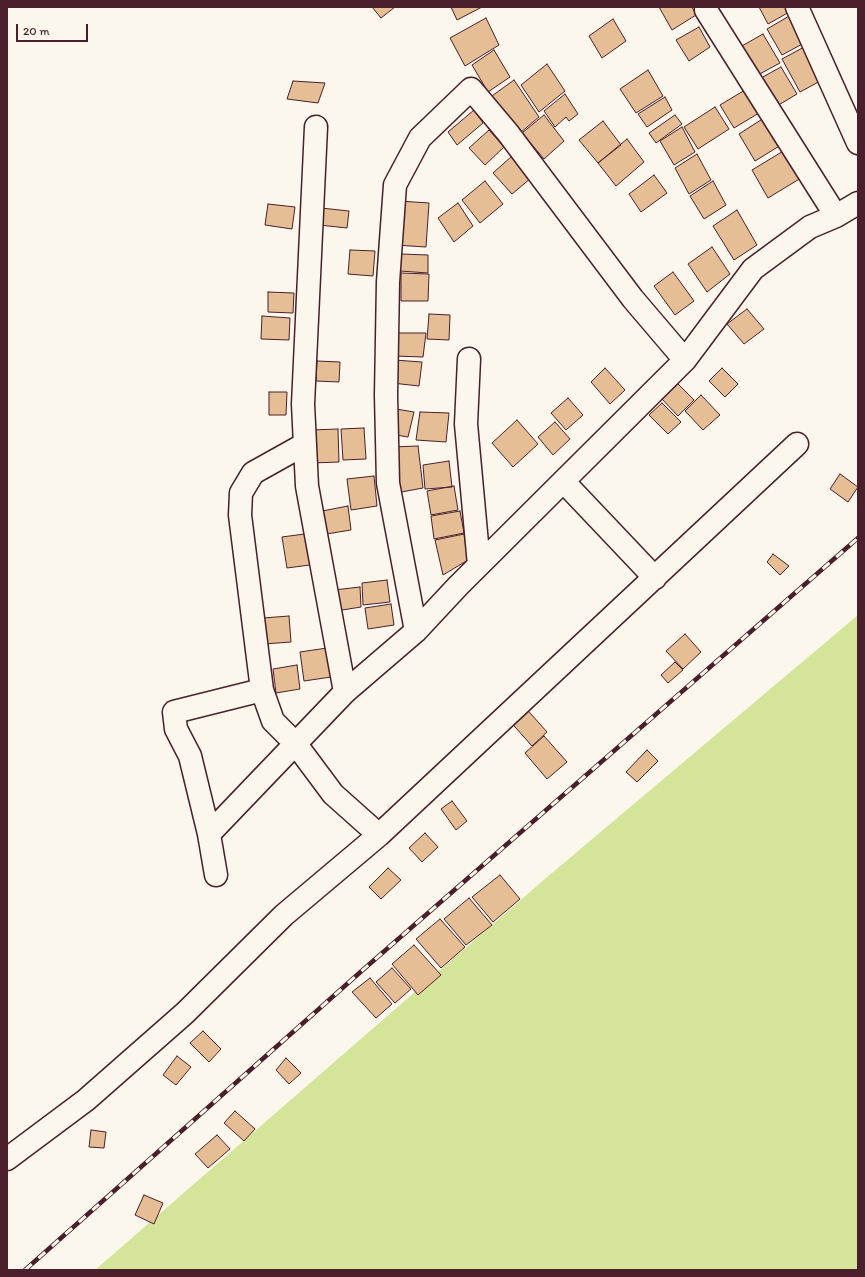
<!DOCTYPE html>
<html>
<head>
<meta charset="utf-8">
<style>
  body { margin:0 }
  #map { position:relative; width:865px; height:1277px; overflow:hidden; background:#fbf7ec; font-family:Itim,sans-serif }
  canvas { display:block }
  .frame { position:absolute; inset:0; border:8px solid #4a1f2b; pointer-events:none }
  .scale { position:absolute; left:16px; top:24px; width:72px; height:18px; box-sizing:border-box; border:2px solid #4a1f2b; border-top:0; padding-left:5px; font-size:12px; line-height:14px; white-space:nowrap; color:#4a1f2b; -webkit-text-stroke:3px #fbf7ec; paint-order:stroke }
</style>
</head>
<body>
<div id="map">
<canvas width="865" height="1277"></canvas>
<div class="frame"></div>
<div class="scale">20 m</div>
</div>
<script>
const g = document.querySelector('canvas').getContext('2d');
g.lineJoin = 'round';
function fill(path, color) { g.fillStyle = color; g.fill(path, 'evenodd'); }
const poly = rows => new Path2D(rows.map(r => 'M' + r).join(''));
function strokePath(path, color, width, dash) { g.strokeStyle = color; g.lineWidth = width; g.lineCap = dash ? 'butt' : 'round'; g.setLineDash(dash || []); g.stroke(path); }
fill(poly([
  [858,615,858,1270,95,1270,546,878]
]), '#d4e599');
const building = poly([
  [372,7,395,7,381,18,372,7],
  [451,7,482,7,457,20,451,7],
  [659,7,692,7,696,15,672,30,659,7],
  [759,7,789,7,791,11,768,24,759,7],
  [791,15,806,42,782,55,767,29,791,15],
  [486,18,499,45,465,66,450,38,486,18],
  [613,19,626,41,602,58,589,36,613,19],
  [699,27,710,47,689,61,676,40,699,27],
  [763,34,780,63,756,76,740,47,763,34],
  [806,46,824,79,800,92,782,59,806,46],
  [494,50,510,77,488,92,472,65,494,50],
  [547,64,565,91,539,112,521,85,547,64],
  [781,67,797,94,777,106,761,78,781,67],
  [648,70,663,96,636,113,620,89,648,70],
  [514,80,539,117,520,133,485,101,514,80],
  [293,81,325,83,318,103,287,99,293,81],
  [745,90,759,113,734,128,720,105,745,90],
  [565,94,578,114,569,121,566,117,555,127,544,111,565,94],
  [665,97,672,110,647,127,638,114,665,97],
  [715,107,729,129,698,149,684,127,715,107],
  [474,110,483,123,457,145,448,132,474,110],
  [544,115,564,141,544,159,522,133,544,115],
  [675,115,682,124,656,143,649,133,675,115],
  [764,118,781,145,755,161,739,134,764,118],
  [603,121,621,145,598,163,579,140,603,121],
  [682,127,695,152,674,165,660,141,682,127],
  [489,130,504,147,485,165,469,148,489,130],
  [627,139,644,162,616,186,598,163,627,139],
  [785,150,801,178,768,198,752,170,785,150],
  [697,154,711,180,689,194,675,168,697,154],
  [512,156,531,178,512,194,493,173,512,156],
  [654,175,667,193,641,212,629,194,654,175],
  [485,181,503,204,480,223,462,200,485,181],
  [713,181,726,205,704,219,690,196,713,181],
  [399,201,429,203,426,247,395,245,399,201],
  [458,203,473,226,454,242,438,218,458,203],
  [268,204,295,207,292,229,265,225,268,204],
  [321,208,349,211,347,228,319,225,321,208],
  [737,210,757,245,734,260,713,226,737,210],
  [712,247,730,274,707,292,688,264,712,247],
  [350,250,375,251,373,276,348,274,350,250],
  [401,254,428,255,428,273,400,271,401,254],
  [673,272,694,301,675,315,654,286,673,272],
  [401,273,429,274,428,301,401,301,401,273],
  [268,292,294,293,293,313,268,312,268,292],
  [747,309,764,329,744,344,727,324,747,309],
  [429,314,450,315,449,340,427,339,429,314],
  [262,316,290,318,289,340,261,339,262,316],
  [396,333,426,333,423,357,394,356,396,333],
  [394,360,422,362,419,386,392,383,394,360],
  [317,361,340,362,339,382,316,381,317,361],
  [605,368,625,390,610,404,591,382,605,368],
  [722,368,738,384,725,397,709,381,722,368],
  [678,384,694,400,678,416,662,399,678,384],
  [269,392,287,392,286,415,269,415,269,392],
  [701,395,720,415,703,430,685,411,701,395],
  [568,398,583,415,566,430,551,413,568,398],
  [662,403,681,422,668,434,649,415,662,403],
  [396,409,414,412,408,437,390,434,396,409],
  [420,412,449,413,446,442,416,440,420,412],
  [517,420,538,444,513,467,492,443,517,420],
  [555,422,570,439,553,455,538,437,555,422],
  [364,428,366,459,343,460,341,429,364,428],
  [338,429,339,462,312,463,311,430,338,429],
  [418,446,423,488,396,493,392,447,418,446],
  [449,461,452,487,425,489,423,465,449,461],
  [840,474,858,487,848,502,830,489,840,474],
  [374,476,377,506,351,510,347,479,374,476],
  [454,486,458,510,431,515,427,491,454,486],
  [348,506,351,530,320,535,317,512,348,506],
  [460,511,464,533,434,539,431,516,460,511],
  [312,533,317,564,287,568,282,537,312,533],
  [464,534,468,560,443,575,435,540,464,534],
  [773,554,789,566,780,575,767,562,773,554],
  [387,580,390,602,363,605,362,583,387,580],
  [360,587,361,607,336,611,334,590,360,587],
  [391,604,394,625,368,629,365,608,391,604],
  [289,616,291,642,264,644,263,618,289,616],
  [685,634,701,652,683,669,666,651,685,634],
  [327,648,331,677,304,681,300,652,327,648],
  [675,662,683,670,668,683,661,675,675,662],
  [297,665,300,689,276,693,273,669,297,665],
  [523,705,547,732,532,746,507,718,523,705],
  [544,736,567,762,547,779,525,753,544,736],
  [647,750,658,761,637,782,626,772,647,750],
  [452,801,467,821,456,830,441,809,452,801],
  [425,833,438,847,422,862,409,848,425,833],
  [388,868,401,880,381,899,369,887,388,868],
  [500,875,520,899,493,922,472,897,500,875],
  [469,898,492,925,466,945,444,919,469,898],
  [440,919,465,947,441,968,416,939,440,919],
  [414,945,441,975,418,995,392,964,414,945],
  [392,968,411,989,395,1003,376,982,392,968],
  [370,978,392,1004,376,1018,352,992,370,978],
  [203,1031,221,1049,209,1062,190,1043,203,1031],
  [177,1056,191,1067,176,1085,163,1075,177,1056],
  [286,1058,301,1073,289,1084,276,1070,286,1058],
  [235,1111,255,1129,244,1141,224,1123,235,1111],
  [91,1130,106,1132,104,1148,89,1147,91,1130],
  [217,1135,230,1149,208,1168,195,1154,217,1135],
  [144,1195,163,1203,154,1224,135,1215,144,1195]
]);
fill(building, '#e5be95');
strokePath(building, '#4a1f2b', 1);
const minor = poly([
  [797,7,858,143],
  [316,127,303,404,307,486,345,692],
  [836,216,858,203],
  [469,359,466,424,479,565],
  [305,444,253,473,241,493,240,515,262,690,273,721,295,743,333,794,379,835],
  [564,482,655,578],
  [416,631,388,483,386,395,388,282,395,185,420,138,471,89,508,133,633,299,685,360],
  [209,834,345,692,416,631,458,586,685,360,753,269,810,227,836,216,706,10],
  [216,875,209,834,190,756,176,729,174,712,262,690],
  [7,1159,86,1100,185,1013,284,915,379,835,797,444]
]);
strokePath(minor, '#4a1f2b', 25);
strokePath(minor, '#fbf7ec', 22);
const rail = poly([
  [25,1270,365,968,858,538]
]);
strokePath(rail, '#4a1f2b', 4.5);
strokePath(rail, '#fbf7ec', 3, [9]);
</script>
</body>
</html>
